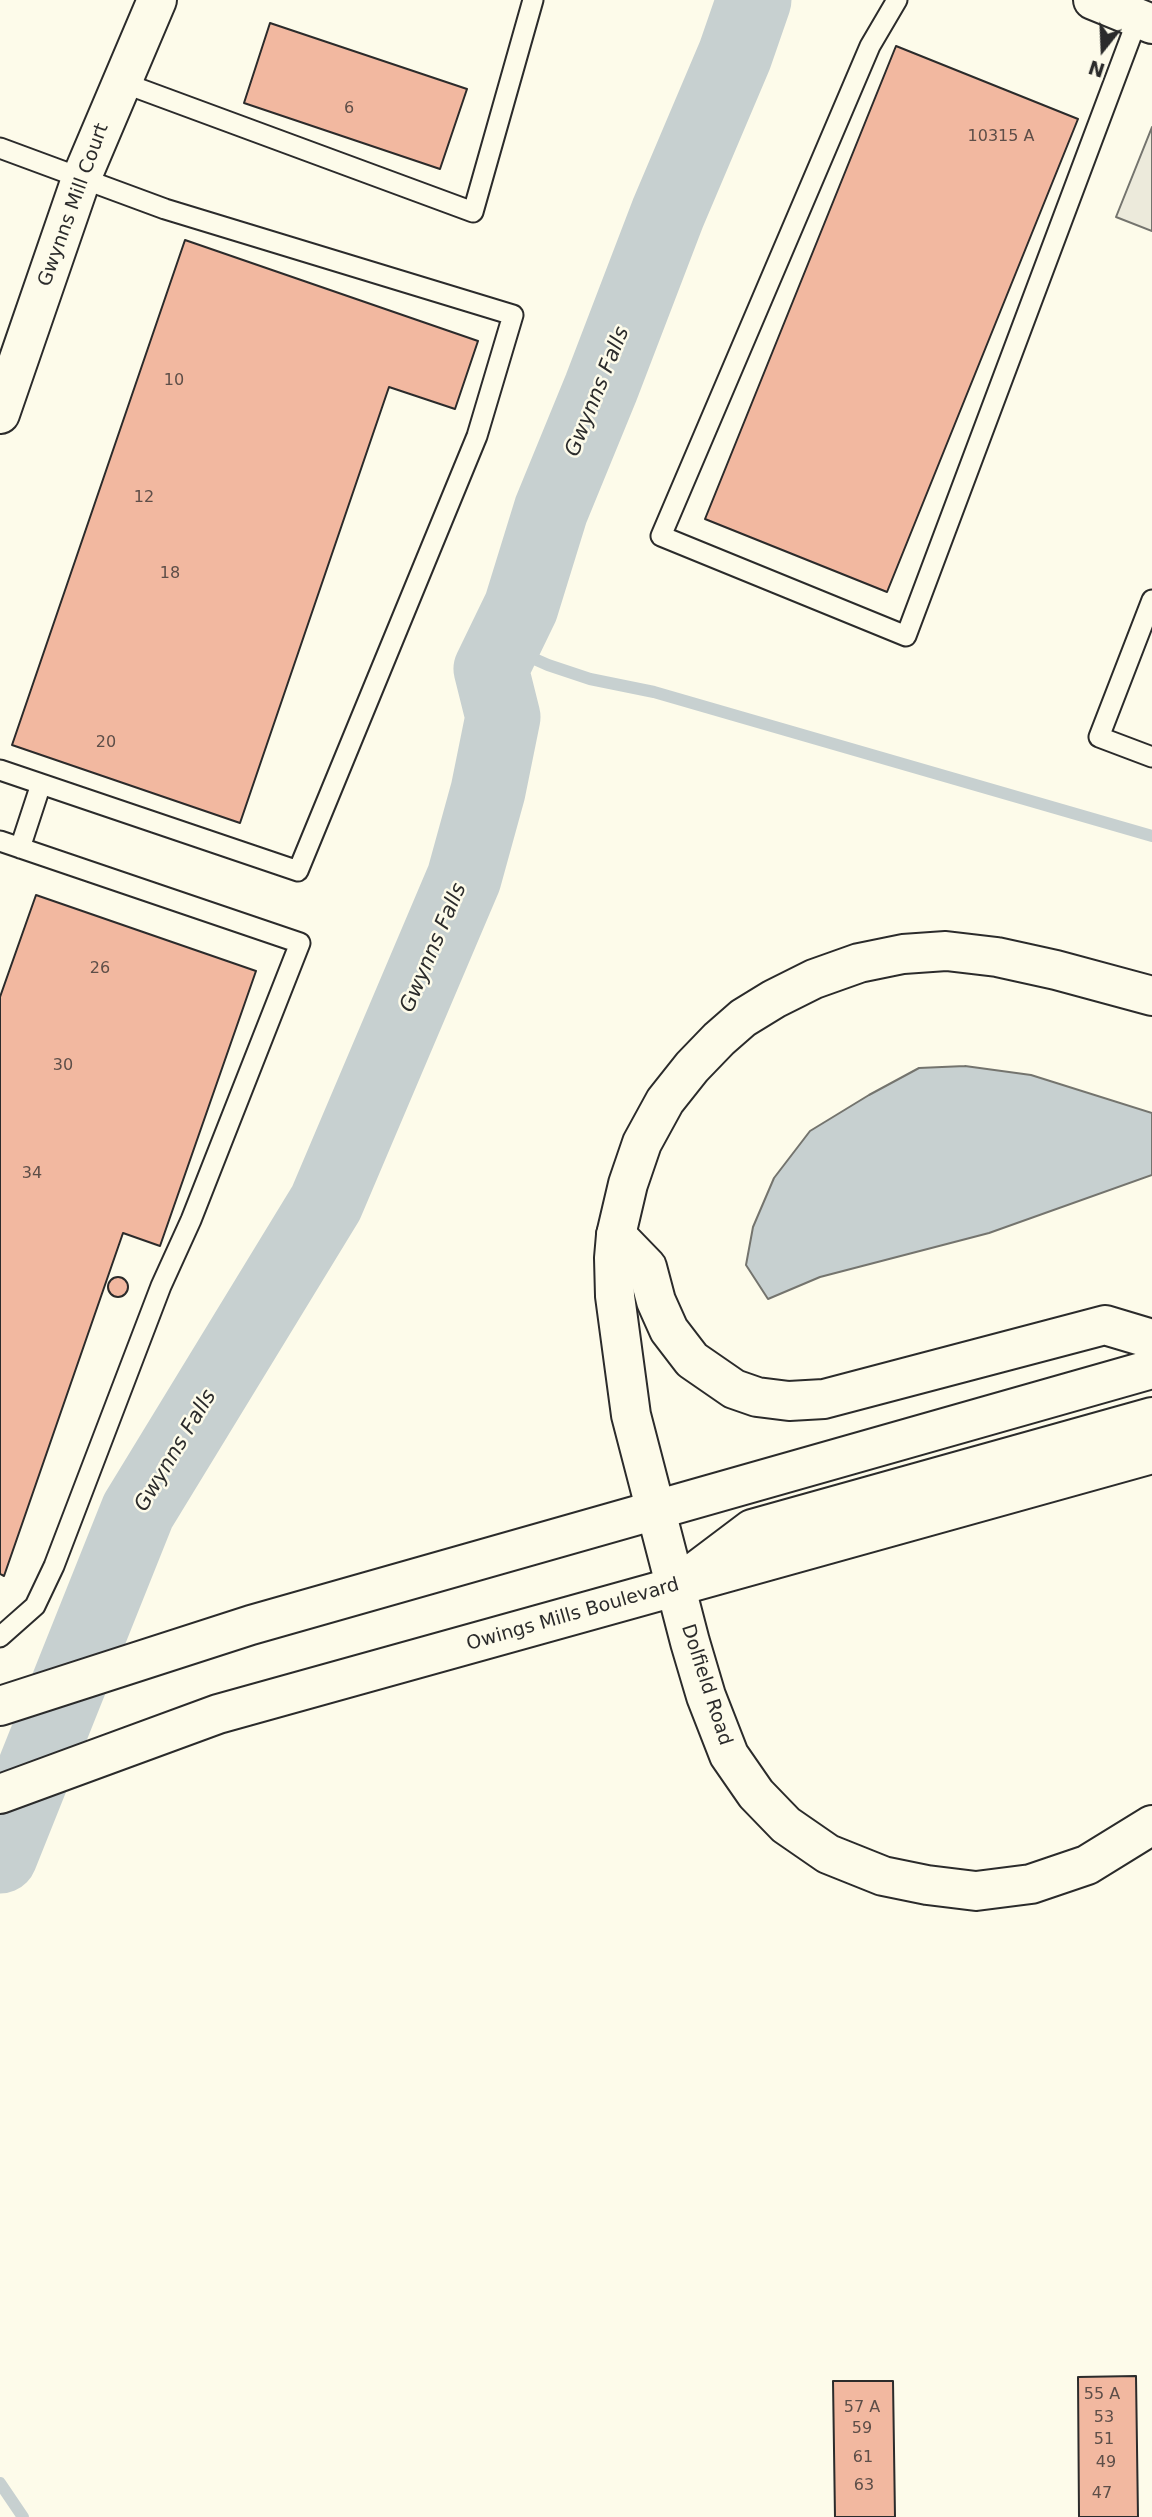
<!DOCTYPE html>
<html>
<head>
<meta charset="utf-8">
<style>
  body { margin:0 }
  #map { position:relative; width:1152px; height:2517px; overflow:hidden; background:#fdfbea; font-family:"DejaVu Sans",sans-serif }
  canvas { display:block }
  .north { position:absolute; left:1068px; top:14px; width:70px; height:70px; -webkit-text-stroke:5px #fdfbea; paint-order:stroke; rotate:198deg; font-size:19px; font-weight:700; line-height:28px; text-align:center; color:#2b2b2b }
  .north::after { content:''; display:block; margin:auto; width:24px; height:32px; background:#2b2b2b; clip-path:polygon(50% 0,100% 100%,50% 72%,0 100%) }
</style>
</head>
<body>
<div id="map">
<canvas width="1152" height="2517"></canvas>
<div class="north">N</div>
</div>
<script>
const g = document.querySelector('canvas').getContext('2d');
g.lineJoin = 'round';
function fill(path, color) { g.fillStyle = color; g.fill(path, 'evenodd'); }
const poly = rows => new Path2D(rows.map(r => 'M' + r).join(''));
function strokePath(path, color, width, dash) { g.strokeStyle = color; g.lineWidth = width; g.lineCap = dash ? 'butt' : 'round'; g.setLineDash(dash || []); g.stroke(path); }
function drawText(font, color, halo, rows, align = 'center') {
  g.font = font + ' "DejaVu Sans",sans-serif'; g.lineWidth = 5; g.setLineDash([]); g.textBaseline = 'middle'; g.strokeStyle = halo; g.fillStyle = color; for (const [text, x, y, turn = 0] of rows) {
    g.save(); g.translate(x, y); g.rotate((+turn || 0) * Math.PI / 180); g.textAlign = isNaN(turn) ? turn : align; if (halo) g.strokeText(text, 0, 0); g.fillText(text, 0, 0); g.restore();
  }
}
const parking = poly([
  [1152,127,1152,231,1116,217,1152,127]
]);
fill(parking, '#eceadb');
strokePath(parking, '#74746e', 2);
const water = poly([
  [965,1066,1031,1075,1152,1113,1152,1175,989,1233,820,1277,768,1299,746,1265,753,1227,774,1178,810,1131,869,1095,919,1068,965,1066]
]);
fill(water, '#c7d0d0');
strokePath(water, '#74746e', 2);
strokePath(poly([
  [503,645,548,665,590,679,654,692,1152,836],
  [0,2483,23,2517]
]), '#c7d0d0', 12);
strokePath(poly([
  [0,1856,138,1511,326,1203,464,878,488,791,503,717,491,669,521,607,551,510,601,388,668,213,735,55,754,0]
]), '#c7d0d0', 75);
const building = poly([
  [270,23,467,89,440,169,244,103,270,23],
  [896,46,1078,119,887,592,705,519,896,46],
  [185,240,478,341,455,409,389,387,240,823,12,745,185,240],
  [36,895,256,971,160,1246,123,1233,4,1576,0,1574,0,997,36,895],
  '108 1287a10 10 0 1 1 20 0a10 10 0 1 1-20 0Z',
  [1136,2376,1138,2517,1079,2517,1078,2377,1136,2376],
  [833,2381,893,2381,895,2517,835,2517,833,2381]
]);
fill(building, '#f2b8a0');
strokePath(building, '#2b2b2b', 2);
const lane = poly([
  [897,0,870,46,661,536,906,636,1138,18],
  [121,82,473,212,533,0],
  [0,148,165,209,513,315,477,436,298,871,0,770],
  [1152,600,1099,737,1152,757],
  [0,841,300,943,191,1220,161,1286,54,1566,35,1606,0,1637],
  [20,848,41,784]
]);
const street = poly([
  [1093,0,1152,24],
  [0,414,81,179,157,0],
  [1152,996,1056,970,997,957,946,951,903,954,859,963,814,979,774,999,743,1018,719,1039,692,1067,665,1101,642,1143,628,1184,616,1235,614,1258,615,1296,631,1415,690,1642,706,1696,729,1755,756,1794,786,1825,828,1854,883,1876,927,1885,976,1891,1031,1884,1087,1865,1152,1825]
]);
const primary = poly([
  [616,1235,647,1267,656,1301,669,1330,692,1360,734,1389,757,1397,789,1401,824,1399,1105,1325,1152,1339],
  [691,1575,752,1529,1152,1417],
  [0,1706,251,1625,1152,1369],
  [0,1794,218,1714,1152,1454]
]);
strokePath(lane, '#2b2b2b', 23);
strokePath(street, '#2b2b2b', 42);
strokePath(primary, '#2b2b2b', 42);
strokePath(lane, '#fdfbea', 19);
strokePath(street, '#fdfbea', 38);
strokePath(primary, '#fdfbea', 38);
drawText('16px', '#5d4e48', null, [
  ["6",349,109],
  ["10315 A",1001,137],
  ["10",174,381],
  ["12",144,498],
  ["18",170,574],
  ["20",106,743],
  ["26",100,969],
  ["30",63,1066],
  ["34",32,1174],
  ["55 A",1102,2395],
  ["57 A",862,2408],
  ["53",1104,2418],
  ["59",862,2429],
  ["51",1104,2440],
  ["61",863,2458],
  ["49",1106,2463],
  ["63",864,2486],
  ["47",1102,2494]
]);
drawText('19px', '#2b2b2b', '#fdfbea', [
  ["Gwynns Mill Court",74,205,-70],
  ["Owings Mills Boulevard",573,1615,-16],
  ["Dolfield Road",706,1685,72]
]);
drawText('italic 21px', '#2b2b2b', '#fdfbea', [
  ["Gwynns Falls",598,392,-68],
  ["Gwynns Falls",434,948,-67],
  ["Gwynns Falls",176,1451,-59]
]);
</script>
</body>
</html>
